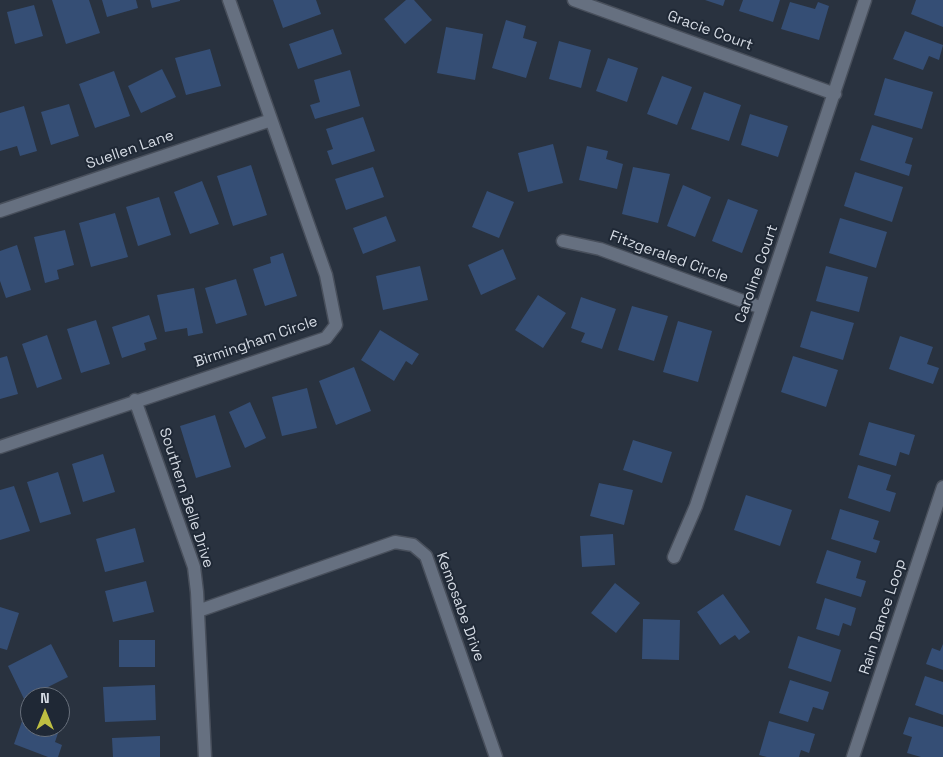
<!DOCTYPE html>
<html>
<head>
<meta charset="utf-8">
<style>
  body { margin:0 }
  #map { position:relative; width:943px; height:757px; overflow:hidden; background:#29323f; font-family:"Space Grotesk",sans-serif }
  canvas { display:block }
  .north { position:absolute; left:20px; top:687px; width:50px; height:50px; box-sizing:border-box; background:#1f2835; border:1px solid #676f7b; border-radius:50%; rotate:0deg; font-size:14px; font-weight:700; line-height:20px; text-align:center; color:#d4dae3 }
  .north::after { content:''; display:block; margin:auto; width:18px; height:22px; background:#bebf42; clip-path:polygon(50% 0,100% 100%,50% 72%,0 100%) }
</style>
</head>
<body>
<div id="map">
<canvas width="943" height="757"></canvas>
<div class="north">N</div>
</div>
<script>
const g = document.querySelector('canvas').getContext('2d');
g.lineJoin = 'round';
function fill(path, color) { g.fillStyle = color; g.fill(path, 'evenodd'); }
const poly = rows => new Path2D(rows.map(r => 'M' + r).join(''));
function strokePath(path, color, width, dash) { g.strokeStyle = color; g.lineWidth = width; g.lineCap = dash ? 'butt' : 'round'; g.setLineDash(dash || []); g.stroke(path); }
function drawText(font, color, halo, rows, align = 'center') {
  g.font = font + ' "Space Grotesk",sans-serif'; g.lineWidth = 4; g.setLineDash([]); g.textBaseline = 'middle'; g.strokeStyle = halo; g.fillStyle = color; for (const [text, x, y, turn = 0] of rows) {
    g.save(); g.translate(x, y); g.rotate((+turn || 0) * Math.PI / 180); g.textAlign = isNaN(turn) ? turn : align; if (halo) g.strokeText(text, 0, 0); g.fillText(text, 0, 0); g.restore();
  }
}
fill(poly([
  [52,0,89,0,100,33,66,44],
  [102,0,136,0,138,8,107,17],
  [150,0,180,0,180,1,152,8],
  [273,0,316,0,321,14,283,28],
  [406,0,414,0,432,20,405,44,384,19],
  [705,0,725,0,723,6],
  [743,0,780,0,773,22,739,11],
  [916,0,943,0,943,27,911,14],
  [790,2,815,9,818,2,829,6,819,40,781,29],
  [34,5,43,36,15,44,7,12],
  [506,20,526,26,523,38,537,42,526,78,492,68],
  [446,27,483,34,475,80,437,73],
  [333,29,342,54,298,69,289,44],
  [905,31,943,45,939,60,929,56,923,70,893,59],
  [559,41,591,50,581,88,549,79],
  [210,49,221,86,186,95,175,58],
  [608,58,638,68,627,102,596,91],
  [162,69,176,97,141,113,128,86],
  [350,70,360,106,315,119,310,105,320,102,314,80],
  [114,71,130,116,95,128,79,84],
  [662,76,692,87,677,125,647,114],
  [885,78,933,92,922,129,874,115],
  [704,92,741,105,729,141,691,129],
  [69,104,79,136,51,145,41,112],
  [24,106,37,151,20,156,17,146,0,151,0,113],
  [750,114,788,126,778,157,741,145],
  [363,117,375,151,332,165,327,151,333,149,326,129],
  [872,125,913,138,905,163,912,165,909,176,860,160],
  [553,144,563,183,528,192,518,153],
  [587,146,608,151,606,159,623,164,617,189,579,180],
  [251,165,267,215,233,226,217,176],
  [373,167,384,197,346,210,335,179],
  [633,167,670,174,658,223,622,214],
  [855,172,903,187,892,222,844,206],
  [202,181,219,224,190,234,174,192],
  [683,185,711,197,695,237,667,226],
  [487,191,514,202,499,238,472,227],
  [159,197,171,235,138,246,126,207],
  [728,199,758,210,742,253,712,241],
  [115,213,128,257,91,267,79,223],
  [386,216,396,241,363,254,353,228],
  [840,218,887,232,876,268,829,253],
  [65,230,74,265,57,270,59,279,45,283,34,237],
  [17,245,31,290,6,298,0,281,0,251],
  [503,249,516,279,481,295,468,265],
  [283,253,297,296,265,306,253,269,271,263,270,257],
  [420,266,428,300,383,310,376,276],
  [826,266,868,277,859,312,816,301],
  [236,279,247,315,216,324,205,288],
  [194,288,203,333,188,336,187,328,165,332,157,295],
  [538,295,566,313,543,348,515,330],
  [581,297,616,309,602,349,581,342,585,333,571,328],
  [632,306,668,316,654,361,618,350],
  [811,311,854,323,843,360,800,347],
  [149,315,157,339,144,343,146,350,122,358,112,327],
  [96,320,110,364,81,373,67,329],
  [678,321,712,331,698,382,663,372],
  [380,330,419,354,412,365,406,361,394,381,361,360],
  [47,335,62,379,37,388,22,344],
  [900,336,933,347,927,364,939,368,933,384,889,369],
  [7,356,18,394,0,399,0,358],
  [793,356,838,370,826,407,781,392],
  [354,367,371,411,336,425,319,381],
  [307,388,317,428,282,436,272,397],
  [250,402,266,438,245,448,229,412],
  [215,415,231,467,196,478,180,426],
  [869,422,915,435,909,455,900,452,896,466,859,455],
  [633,440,672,452,662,483,623,470],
  [103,454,115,492,83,502,72,464],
  [858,465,891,475,886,490,896,493,890,512,848,498],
  [58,472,71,514,40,523,27,482],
  [599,483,633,490,624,525,590,516],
  [14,486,30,531,0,540,0,490],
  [746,495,792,510,780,546,734,530],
  [840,509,879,521,873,539,880,541,876,553,831,539],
  [135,528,144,562,105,572,96,539],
  [613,534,615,565,582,567,580,536],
  [827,550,861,561,856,578,866,581,861,597,816,583],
  [146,581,154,612,113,622,105,591],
  [615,583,640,603,616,633,591,613],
  [723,594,750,632,739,640,735,635,720,645,697,612],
  [825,598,856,608,851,626,843,623,839,636,816,629],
  [0,607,19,613,7,650,0,648],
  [643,619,680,620,679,660,642,659],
  [798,636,841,650,831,682,788,668],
  [119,640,155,640,155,667,119,667],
  [51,644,68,677,24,699,8,666],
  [943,644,943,670,926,664,932,648,940,651],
  [925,676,943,682,943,715,915,705],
  [790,680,829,692,823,710,813,707,808,722,779,713],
  [155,685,156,720,105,722,103,687],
  [26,710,30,712,30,727,60,727,55,742,62,745,58,757,48,757,14,744],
  [909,717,943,727,943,757,921,757,907,753,912,737,903,734],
  [769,721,815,734,809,753,801,750,799,757,767,757,759,755],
  [160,736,160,757,113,757,112,738]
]), '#354e75');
const minor = poly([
  [574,0,835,94],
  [0,211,271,120],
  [563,241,600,249,762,308],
  [135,400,194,567,197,592,205,757],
  [0,447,326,338,336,325,326,275,229,0],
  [674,557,696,506,865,0],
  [198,611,395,542,413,545,426,556,496,757],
  [853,757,943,487]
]);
strokePath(minor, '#484f5b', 15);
strokePath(minor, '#667080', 12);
drawText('15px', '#d4dae3', '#1f2835', [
  ["Gracie Court",710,31,20],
  ["Suellen Lane",130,150,-19],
  ["Fitzgeraled Circle",669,257,20],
  ["Caroline Court",757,274,-71],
  ["Birmingham Circle",256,342,-19],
  ["Southern Belle Drive",186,498,72],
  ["Kemosabe Drive",460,607,70],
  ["Rain Dance Loop",883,617,-72]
]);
</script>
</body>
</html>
